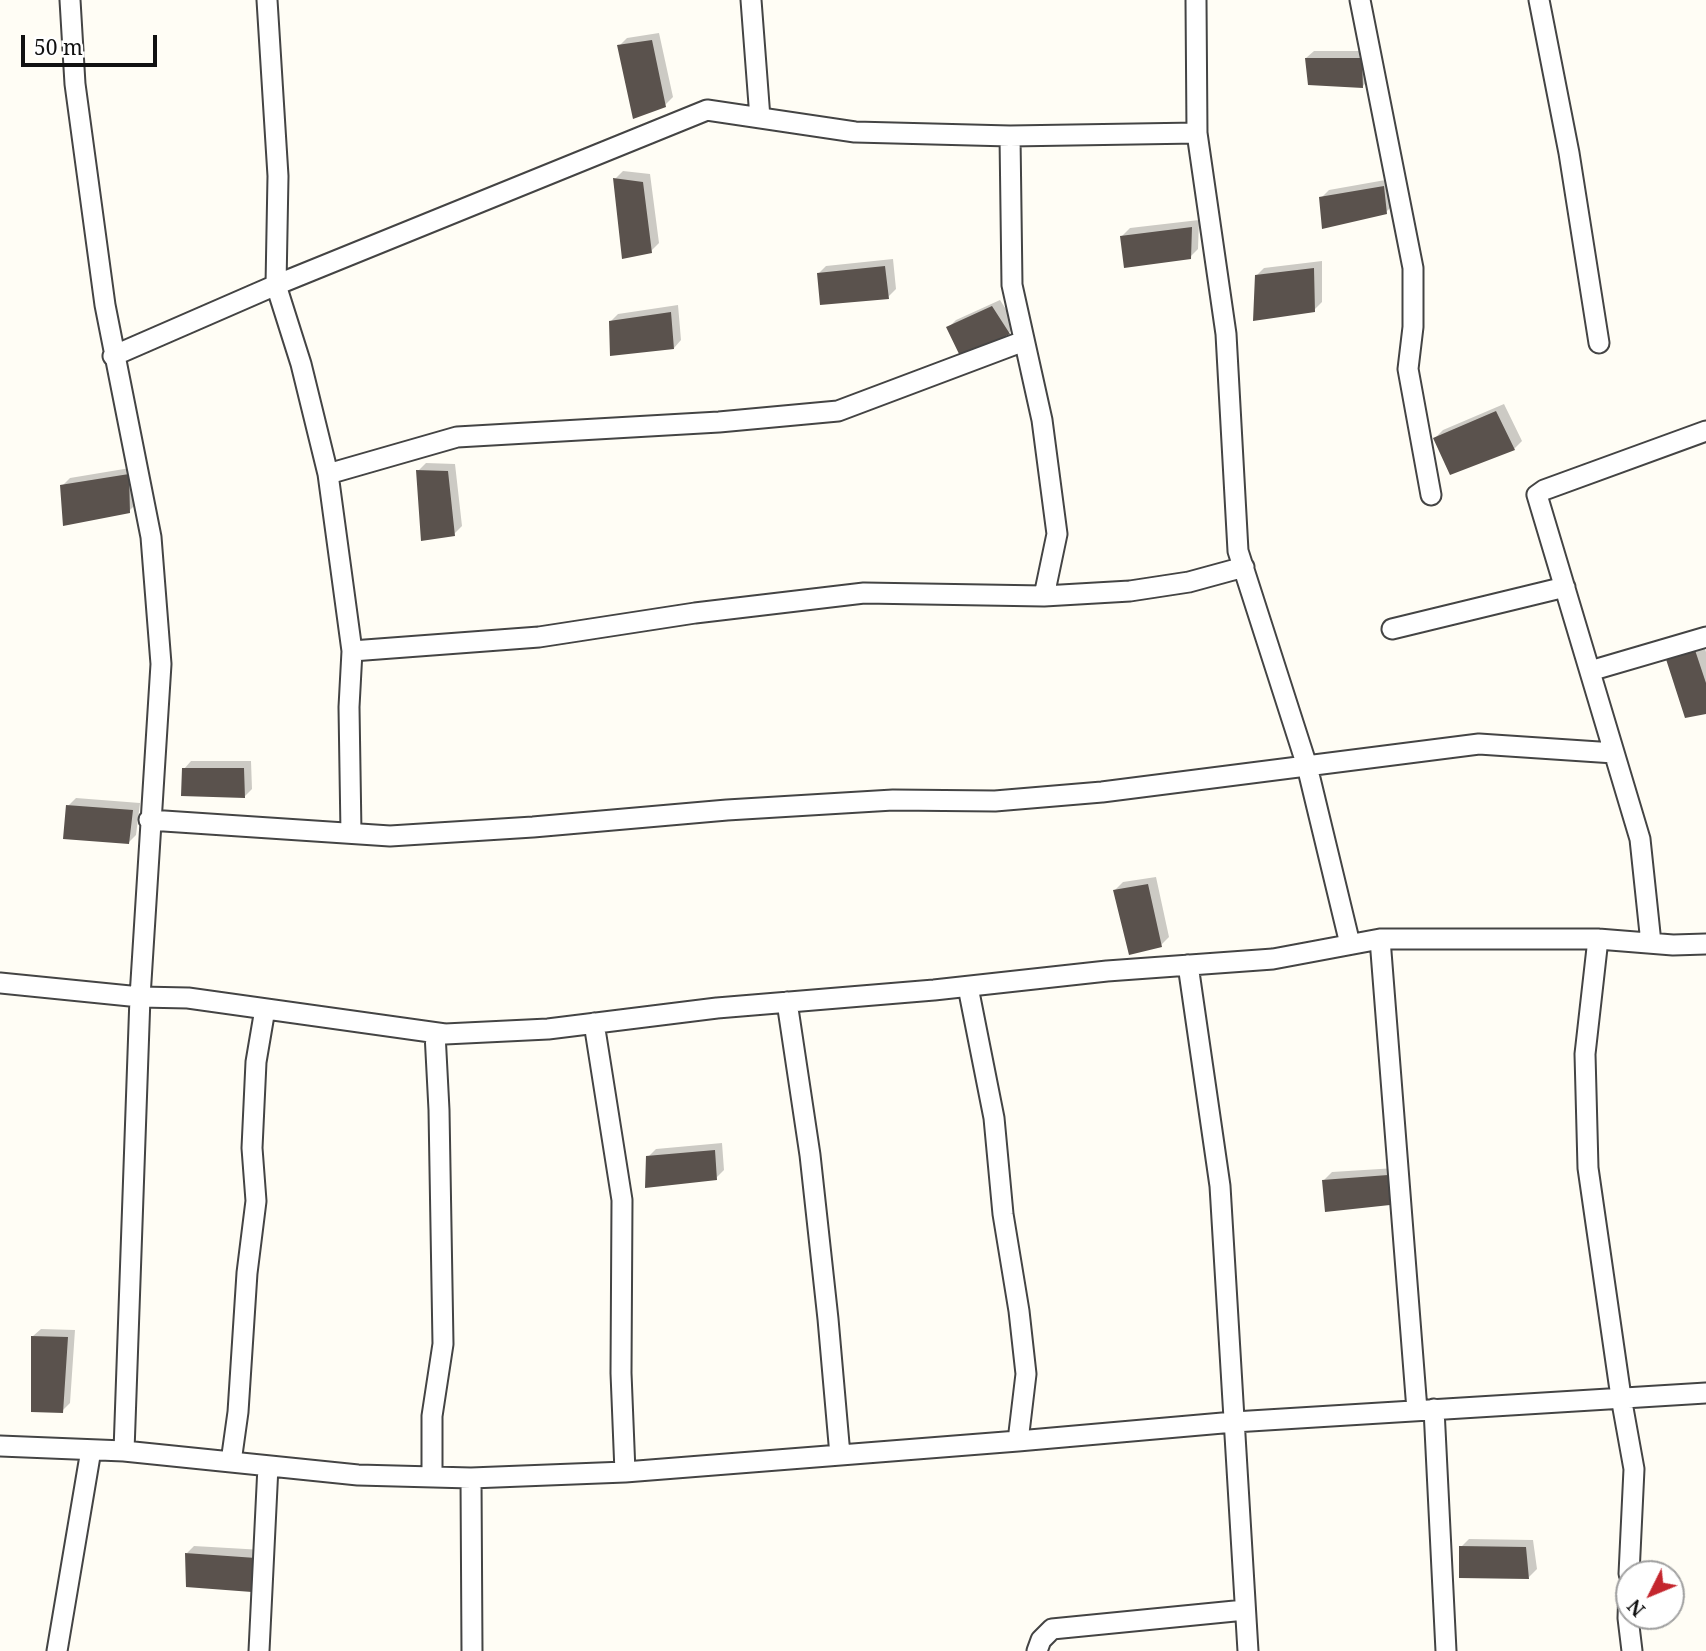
<!DOCTYPE html>
<html>
<head>
<meta charset="utf-8">
<style>
  body { margin:0 }
  #map { position:relative; width:1706px; height:1651px; overflow:hidden; background:#fffdf5; font-family:"Noto Serif",serif }
  canvas { display:block }
  .north { position:absolute; left:1615px; top:1560px; width:70px; height:70px; box-sizing:border-box; background:#fff; border:2px solid #a0a0a0; border-radius:50%; rotate:227deg; font-size:19px; font-weight:700; line-height:28px; text-align:center; color:#111 }
  .north::after { content:''; display:block; margin:auto; width:24px; height:32px; background:#c4262e; clip-path:polygon(50% 0,100% 100%,50% 72%,0 100%) }
  .scale { position:absolute; left:21px; top:35px; width:136px; height:32px; box-sizing:border-box; border:4px solid #111; border-top:0; padding-left:9px; font-size:21px; line-height:24px; white-space:nowrap; color:#111; -webkit-text-stroke:5px #fff; paint-order:stroke }
</style>
</head>
<body>
<div id="map">
<canvas width="1706" height="1651"></canvas>
<div class="north">N</div>
<div class="scale">50 m</div>
</div>
<script>
const g = document.querySelector('canvas').getContext('2d');
g.lineJoin = 'round';
function fill(path, color) { g.fillStyle = color; g.fill(path, 'evenodd'); }
const poly = rows => new Path2D(rows.map(r => 'M' + r).join(''));
function strokePath(path, color, width, dash) { g.strokeStyle = color; g.lineWidth = width; g.lineCap = dash ? 'butt' : 'round'; g.setLineDash(dash || []); g.stroke(path); }
fill(poly([
  [659,33,673,97,665,105,619,46,627,38],
  [1314,51,1369,51,1370,78,1363,86,1306,58],
  [623,171,650,174,659,243,651,251,615,179],
  [1391,179,1394,204,1386,212,1321,198,1329,190],
  [1199,220,1198,249,1190,257,1122,236,1130,228],
  [893,259,896,289,888,297,818,274,826,266],
  [1322,261,1322,302,1314,310,1256,276,1264,268],
  [1000,300,1016,325,1009,333,948,328,956,320],
  [678,305,681,340,674,348,610,322,618,314],
  [1504,404,1522,441,1514,449,1435,438,1443,430],
  [426,463,455,464,462,526,454,534,418,471],
  [136,467,137,503,129,511,62,486,70,478],
  [1702,640,1706,652,1706,712,1666,654],
  [191,761,251,761,252,789,245,796,184,769],
  [76,798,140,803,136,835,129,842,68,806],
  [1156,877,1169,937,1161,945,1115,890,1123,882],
  [722,1143,724,1170,716,1178,648,1157,656,1149],
  [1396,1168,1397,1196,1389,1204,1324,1180,1332,1172],
  [41,1329,75,1330,70,1403,62,1411,33,1336],
  [1469,1539,1533,1540,1537,1569,1529,1577,1461,1547],
  [194,1546,263,1550,259,1582,251,1590,187,1553]
]), '#0003');
fill(poly([
  [652,40,666,107,633,119,617,45],
  [1305,58,1362,58,1363,88,1308,85],
  [613,178,643,182,652,253,622,259],
  [1384,186,1387,214,1322,229,1319,197],
  [1192,227,1191,259,1124,268,1120,236],
  [885,266,889,299,820,305,817,273],
  [1314,268,1315,312,1253,321,1255,275],
  [992,306,1010,334,961,358,946,327],
  [671,312,674,349,610,356,609,321],
  [1496,411,1515,450,1450,475,1433,438],
  [416,470,448,471,455,536,421,541],
  [129,474,130,513,63,526,60,485],
  [1694,647,1706,683,1706,714,1685,718,1664,653],
  [182,768,244,768,245,798,181,796],
  [66,805,133,810,129,844,63,839],
  [1148,884,1162,947,1129,955,1113,890],
  [715,1150,717,1180,645,1188,646,1156],
  [1388,1175,1390,1205,1325,1212,1322,1180],
  [31,1336,68,1337,63,1413,31,1412],
  [1459,1546,1526,1547,1529,1579,1459,1578],
  [185,1553,256,1558,252,1592,186,1587]
]), '#5a524d');
const street = poly([
  [70,0,75,84,105,305,151,537,161,664,140,997,124,1451],
  [267,0,278,176,276,285,301,364,328,474,352,651,539,637,695,613,864,593,1044,596,1130,591,1189,582,1244,567],
  [751,0,760,118],
  [1196,0,1197,133,1226,334,1238,551,1307,766,1350,944],
  [1360,0,1413,268,1413,327,1408,369,1431,495],
  [1539,0,1569,153,1599,343],
  [1010,136,1197,133],
  [113,356,276,285,707,110,855,132,1010,136,1012,285,1042,420,1057,534,1044,596],
  [328,474,457,437,719,422,838,411,1024,341],
  [1392,629,1565,587],
  [1590,671,1706,637],
  [149,820,390,836,533,827,727,810,893,800,995,801,1102,792,1479,744,1614,753],
  [351,833,349,707,352,651],
  [1380,939,1417,1410],
  [1598,939,1585,1054,1588,1168,1621,1397,1634,1469,1629,1574],
  [1651,943,1640,839,1537,495,1544,490,1706,431],
  [1188,965,1220,1186,1248,1651],
  [0,983,140,997,188,998,445,1034,548,1029,717,1008,934,990,1107,971,1273,959,1380,939,1598,939,1673,945,1706,944],
  [968,987,994,1118,1003,1214,1019,1311,1026,1374,1018,1441],
  [787,1002,810,1155,828,1319,840,1455],
  [594,1023,622,1200,621,1373,625,1472],
  [1434,1409,1446,1651],
  [0,1446,124,1451,358,1475,471,1478,625,1472,1018,1441,1234,1422,1706,1393],
  [231,1462,238,1412,247,1273,256,1201,252,1148,256,1062,265,1009],
  [432,1477,432,1416,443,1344,439,1110,435,1033],
  [471,1478,472,1651],
  [1629,1588,1628,1618,1632,1651],
  [57,1651,91,1450],
  [259,1651,268,1466],
  [1037,1651,1041,1640,1052,1629,1245,1610]
]);
strokePath(street, '#444', 23);
strokePath(street, '#fff', 19);
</script>
</body>
</html>
